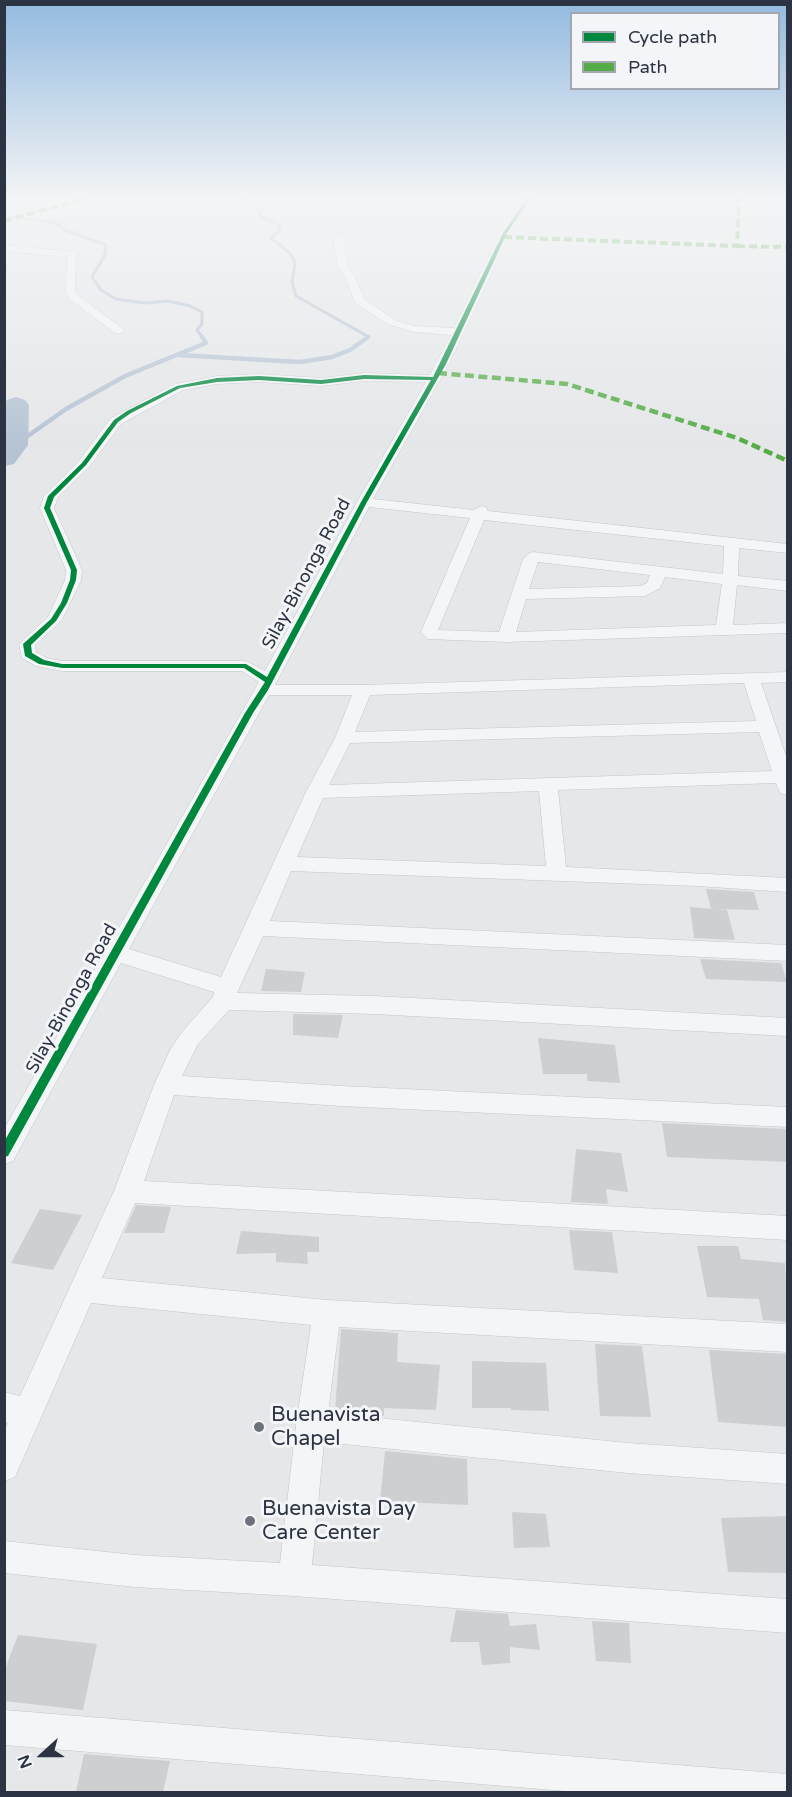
<!DOCTYPE html>
<html>
<head>
<meta charset="utf-8">
<style>
  body { margin:0 }
  #map { position:relative; width:792px; height:1797px; overflow:hidden; background:#e5e7e9; font-family:"Varela Round",sans-serif }
  canvas { display:block }
  .frame { position:absolute; inset:0; border:6px solid #2c3342; pointer-events:none }
  .legend { position:absolute; left:570px; top:12px; width:210px; height:78px; box-sizing:border-box; background:#f3f5f8; border:2px solid #a3a7af; margin:0; padding:8px 10px; list-style:none; font-size:18px; color:#2c3342 }
  .legend li { display:flex; align-items:center; gap:12px; height:30px }
  .legend b { width:30px; border:2px solid #a3a7af }
  .north { position:absolute; left:12px; top:1725px; width:60px; height:60px; -webkit-text-stroke:4px #f3f5f8; paint-order:stroke; rotate:249deg; font-size:16px; font-weight:700; line-height:24px; text-align:center; color:#2c3342 }
  .north::after { content:''; display:block; margin:auto; width:21px; height:27px; background:#2c3342; clip-path:polygon(50% 0,100% 100%,50% 72%,0 100%) }
</style>
</head>
<body>
<div id="map">
<canvas width="792" height="1797"></canvas>
<div class="frame"></div>
<ul class="legend">
<li><b style="height:8px;background:#00873e"></b>Cycle path</li>
<li><b style="height:8px;background:#54ac46"></b>Path</li>
</ul>
<div class="north">N</div>
</div>
<script>
const g = document.querySelector('canvas').getContext('2d');
g.lineJoin = 'round';
const poly = rows => new Path2D(rows.map(r => 'M' + r).join(''));
function strokePath(path, color, width, dash) { g.strokeStyle = color; g.lineWidth = width; g.lineCap = dash ? 'butt' : 'round'; g.setLineDash(dash || []); g.stroke(path); }
function fill(path, color) { g.fillStyle = color; g.fill(path, 'evenodd'); }
function drawText(font, color, halo, rows, align = 'center') {
  g.font = font + ' "Varela Round",sans-serif'; g.lineWidth = 6; g.setLineDash([]); g.textBaseline = 'middle'; g.strokeStyle = halo; g.fillStyle = color; for (const [text, x, y, turn = 0] of rows) {
    g.save(); g.translate(x, y); g.rotate((+turn || 0) * Math.PI / 180); g.textAlign = isNaN(turn) ? turn : align; if (halo) g.strokeText(text, 0, 0); g.fillText(text, 0, 0); g.restore();
  }
}
strokePath(poly([
  [242,198,257,208,261,217,280,225,279,231,271,238,290,253,295,262,292,283,296,296,369,337,367,338],
  [4,216,56,223,65,230,106,245,105,255,92,277,101,290,116,299,145,303,168,301,190,306,202,312,202,324,197,330,203,338]
]), '#b5c3d3', 3);
strokePath(poly([
  [178,355,300,362,332,357,350,350,368,337],
  [15,445,66,409,125,376,206,343,202,337]
]), '#b5c3d3', 4.5);
fill(poly([
  [16,397,25,400,29,405,28,445,14,464,4,466,4,403,7,400,16,397]
]), '#b5c3d3');
fill(poly([
  [706,889,754,892,759,910,711,909],
  [690,907,727,910,735,940,694,938],
  [700,959,781,963,787,982,706,979],
  [266,969,305,972,301,992,261,991],
  [293,1014,343,1015,338,1038,293,1035],
  [538,1038,615,1045,620,1083,587,1081,587,1074,543,1074],
  [662,1123,786,1129,788,1162,667,1157],
  [576,1149,621,1153,628,1192,606,1189,608,1204,571,1202],
  [136,1205,171,1207,164,1233,124,1233],
  [40,1209,82,1215,53,1270,11,1263],
  [569,1230,612,1232,618,1273,574,1270],
  [241,1231,319,1237,319,1252,307,1252,308,1264,276,1262,276,1253,236,1254],
  [697,1246,738,1246,741,1259,785,1263,788,1322,763,1320,759,1299,707,1297],
  [341,1329,398,1333,397,1362,440,1365,436,1410,384,1408,384,1416,335,1411],
  [595,1344,642,1346,651,1417,600,1416],
  [709,1350,788,1354,788,1427,718,1422],
  [472,1361,546,1363,549,1411,511,1410,511,1408,472,1408],
  [385,1451,467,1459,468,1505,380,1501],
  [512,1512,546,1514,550,1547,514,1548],
  [788,1516,788,1573,728,1572,721,1518],
  [456,1610,508,1614,510,1626,536,1624,540,1650,510,1647,510,1663,482,1665,479,1642,450,1642],
  [592,1621,629,1623,631,1663,596,1661],
  [18,1635,97,1644,83,1710,4,1701,4,1672],
  [84,1754,170,1761,163,1792,76,1792]
]), '#cdcfd1');
const street = poly([
  [525,198,534,198,510,233,449,364,373,499,474,510,481,506,486,507,488,511,788,544,788,553,739,548,738,576,788,581,788,591,737,585,733,625,788,623,788,633,506,642,428,639,421,632,470,518,369,507,275,685,363,685,788,672,788,682,761,683,788,762,788,795,780,793,776,783,558,790,566,867,788,878,788,892,697,886,291,871,270,921,788,945,788,961,263,936,237,993,374,996,788,1018,788,1036,374,1014,229,1010,198,1044,182,1076,341,1086,788,1107,788,1127,341,1106,174,1095,144,1181,788,1216,788,1240,135,1203,102,1278,327,1300,788,1324,788,1352,339,1327,328,1413,628,1443,788,1454,788,1484,628,1473,324,1442,312,1565,788,1599,788,1633,294,1596,135,1587,4,1573,4,1541,135,1555,280,1563,296,1426,311,1325,91,1303,15,1477,4,1481,4,1431,8,1423,4,1422,4,1392,20,1396,114,1191,154,1085,170,1050,182,1032,213,997,214,992,121,963,13,1161,4,1164,4,1129,259,682,242,671,62,671,36,666,22,658,19,644,48,617,65,580,66,570,40,508,44,496,79,461,111,418,175,384,217,376,259,374,321,378,364,373,430,375,451,335,415,332,389,325,355,303,346,279,338,267,333,237,338,234,343,237,348,267,356,279,364,299,397,321,415,326,454,328,500,233,525,198],
  [364,381,426,382,357,502,265,671,246,661,62,661,47,658,36,652,35,645,62,620,81,580,82,570,54,508,58,497,89,467,121,424,183,390,217,384,259,382,321,386,364,381],
  [484,520,724,546,723,574,533,552,528,554,523,559,499,632,438,630,484,520],
  [538,562,650,575,647,583,641,586,529,589,538,562],
  [665,577,722,584,716,625,516,632,526,599,645,596,660,588,665,577],
  [744,683,756,721,355,732,370,695,744,683],
  [269,695,352,695,335,738,306,792,221,977,129,949,269,695],
  [759,732,772,771,329,785,350,743,759,732],
  [539,791,546,866,297,857,323,798,539,791],
  [4,245,76,252,75,291,80,297,123,329,123,333,115,333,72,301,66,293,67,257,4,251,4,245],
  [4,1710,788,1774,788,1792,578,1792,4,1745,4,1710]
]);
strokePath(street, '#c3c5c7', 1);
fill(street, '#f4f5f6');
strokePath(poly([
  [4,221,86,198],
  [504,237,737,246,739,198],
  [737,246,788,247]
]), '#54ac46', 4, [8, 4]);
strokePath(poly([
  [438,373,567,384,737,438,788,461]
]), '#54ac46', 4.5, [9, 4.5]);
fill(poly([
  [527,198,531,198,507,233,446,364,367,502,268,690,253,713,8,1156,4,1157,4,1142,245,713,265,682,244,668,62,668,39,664,25,656,23,644,51,619,61,603,70,580,71,570,44,508,48,496,82,463,114,420,127,411,177,386,217,378,259,376,321,380,364,375,433,377,503,233,527,198],
  [364,379,431,380,361,502,267,677,246,664,62,664,44,660,32,653,31,645,56,621,67,603,76,580,77,570,50,508,54,497,86,465,118,422,131,413,180,388,217,382,259,380,321,384,364,379]
]), '#00873e');
const sky = g.createLinearGradient(0, 0, 0, 449);
sky.addColorStop(0, '#93bae0');
sky.addColorStop(0.44, '#f3f4f5');
sky.addColorStop(1, '#f3f4f500');
g.fillStyle = sky;
g.fillRect(0, 0, 792, 449);
for (const [x, y, r, color] of [
  [259,1427,6,"#6d727c"],
  [250,1521,6,"#6d727c"]
]) { const dot = new Path2D(); dot.arc(x, y, r, 0, 2 * Math.PI); g.fillStyle = color; g.fill(dot); strokePath(dot, '#f3f5f8', 2); }
drawText('18px', '#2c3342', '#f3f5f8', [
  ["Silay-Binonga Road",307,574,-62],
  ["Silay-Binonga Road",72,999,-61]
]);
drawText('21px', '#2c3342', '#f3f5f8', [
  ["Buenavista",271,1415],
  ["Chapel",271,1439],
  ["Buenavista Day",262,1509],
  ["Care Center",262,1533]
], 'left');
</script>
</body>
</html>
